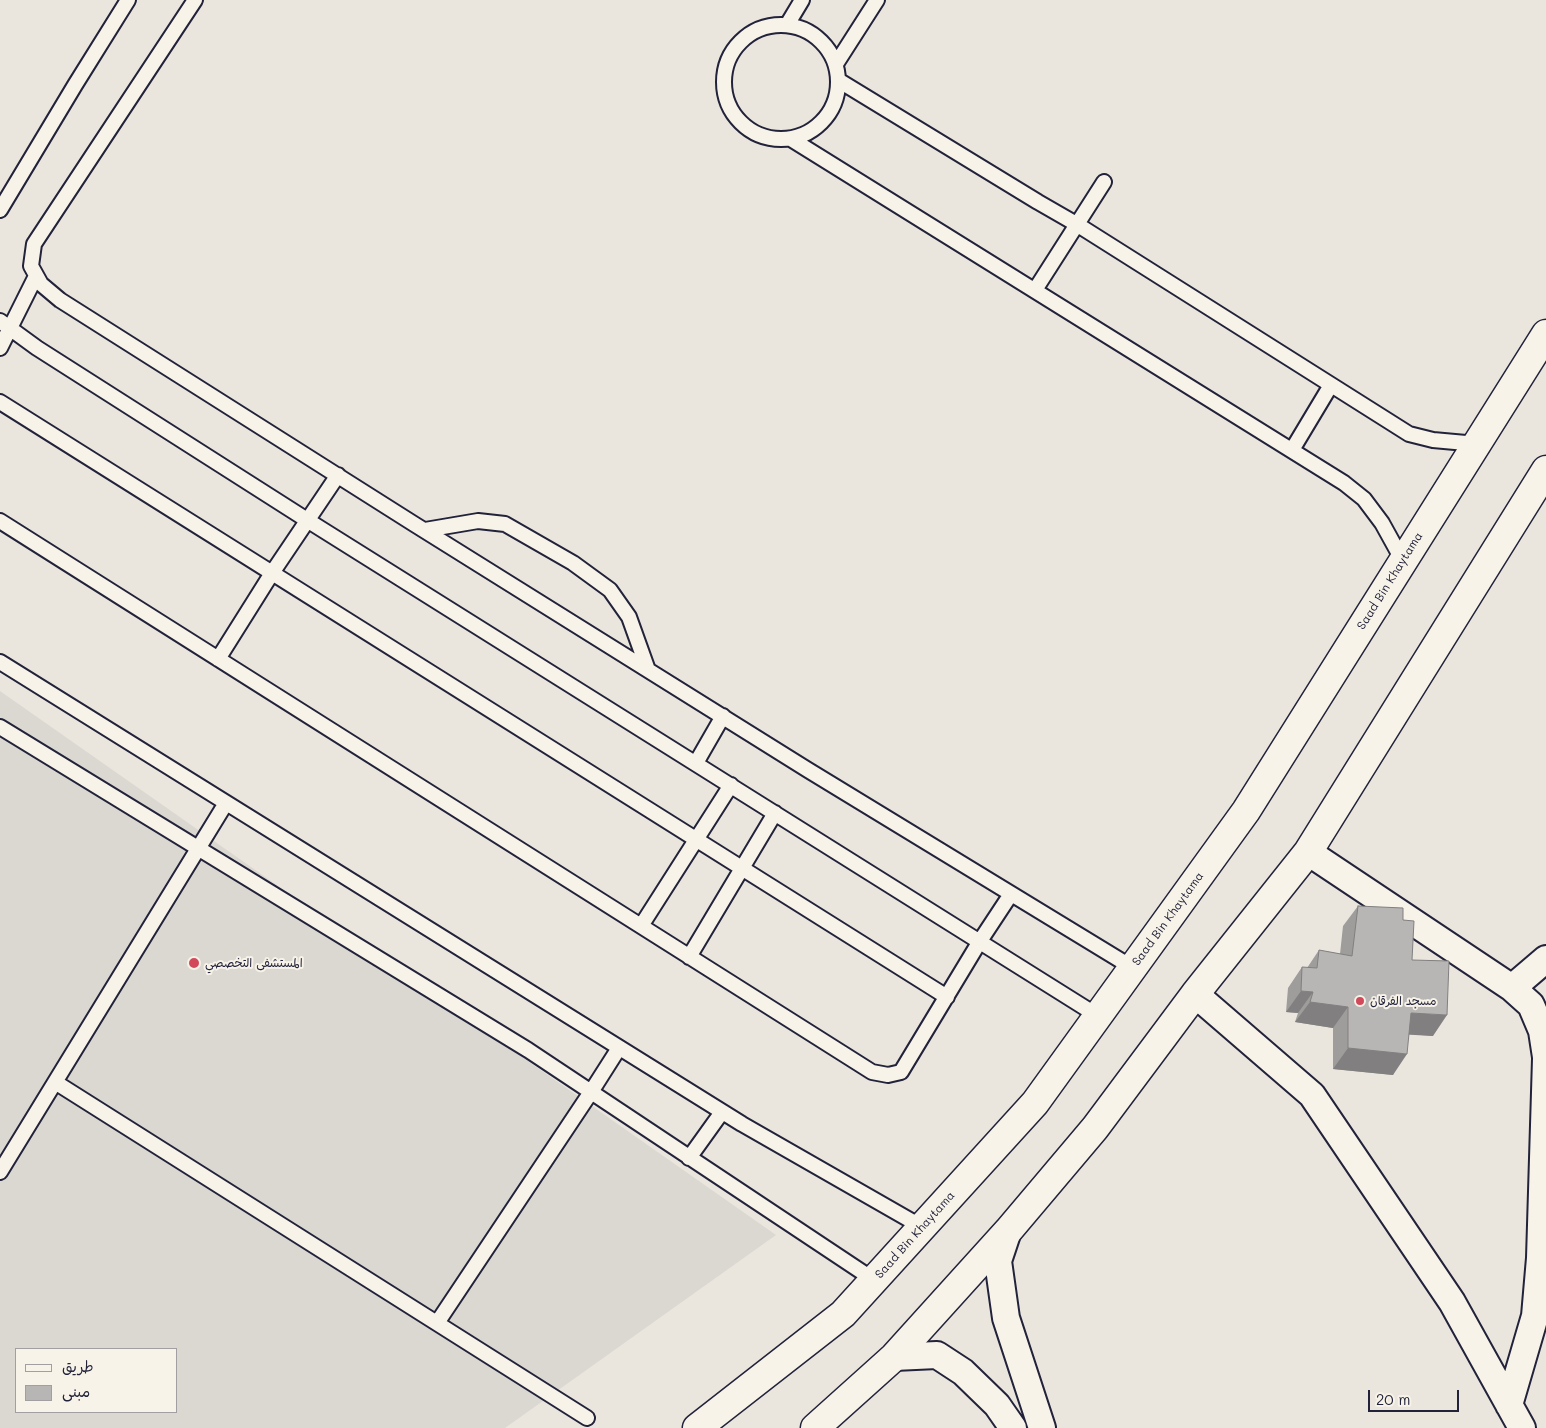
<!DOCTYPE html>
<html>
<head>
<meta charset="utf-8">
<style>
  body { margin:0 }
  #map { position:relative; width:1546px; height:1428px; overflow:hidden; background:#eae6de; font-family:Mali,"Playpen Sans Arabic",sans-serif }
  canvas { display:block }
  .legend { position:absolute; left:15px; top:1348px; width:162px; height:65px; box-sizing:border-box; background:#f7f3e8; border:1px solid #a29fa3; margin:0; padding:6px 9px; list-style:none; font-size:15px; color:#22223b }
  .legend li { display:flex; align-items:center; gap:10px; height:25px }
  .legend b { width:25px; border:1px solid #a29fa3 }
  .scale { position:absolute; left:1368px; top:1390px; width:91px; height:22px; box-sizing:border-box; border:2px solid #22223b; border-top:0; padding-left:6px; font-size:15px; line-height:18px; white-space:nowrap; color:#22223b; -webkit-text-stroke:4px #f7f3e8; paint-order:stroke }
</style>
</head>
<body>
<div id="map">
<canvas width="1546" height="1428"></canvas>
<ul class="legend">
<li><b style="height:6px;background:#f7f3e8"></b>طريق</li>
<li><b style="height:14px;background:#b8b6b5"></b>مبنى</li>
</ul>
<div class="scale">20 m</div>
</div>
<script>
const g = document.querySelector('canvas').getContext('2d');
g.lineJoin = 'round';
function fill(path, color) { g.fillStyle = color; g.fill(path, 'evenodd'); }
const poly = rows => new Path2D(rows.map(r => 'M' + r).join(''));
function strokePath(path, color, width, dash) { g.strokeStyle = color; g.lineWidth = width; g.lineCap = dash ? 'butt' : 'round'; g.setLineDash(dash || []); g.stroke(path); }
function drawText(font, color, halo, rows, align = 'center') {
  g.font = font + ' Mali,"Playpen Sans Arabic",sans-serif'; g.lineWidth = 4; g.setLineDash([]); g.textBaseline = 'middle'; g.strokeStyle = halo; g.fillStyle = color; for (const [text, x, y, turn = 0] of rows) {
    g.save(); g.translate(x, y); g.rotate((+turn || 0) * Math.PI / 180); g.textAlign = isNaN(turn) ? turn : align; if (halo) g.strokeText(text, 0, 0); g.fillText(text, 0, 0); g.restore();
  }
}
fill(poly([
  [0,691,776,1235,505,1428,0,1428],
  [16,1349,176,1349,176,1412,16,1412]
]), '#dbd8d2');
const service = poly([
  [195,0,34,244,31,266,41,284,60,300,414,524,808,770,1133,968],
  '724 82a57 57 0 1 1 114 0a57 57 0 1 1-114 0Z',
  [787,25,802,0],
  [836,64,877,0],
  [838,80,1038,202,1078,225,1409,434,1433,440,1477,444],
  [791,139,1344,483,1364,499,1382,523,1403,561],
  [0,210,75,85,128,0],
  [1035,290,1104,182],
  [0,321,37,348,307,520,1098,1016],
  [0,348,36,276],
  [0,402,947,997],
  [1292,450,1331,385],
  [0,521,872,1072,888,1075,901,1072,980,941,1011,894],
  [425,530,478,521,505,524,573,563,610,590,629,617,648,670],
  [218,659,272,573,338,475],
  [0,662,742,1124,922,1227],
  [0,727,528,1050,874,1280],
  [696,763,723,716],
  [641,926,731,785],
  [689,957,775,813],
  [55,1082,587,1418],
  [689,1158,722,1112],
  [0,1172,226,803],
  [437,1323,591,1092,619,1048]
]);
const minor = poly([
  [1308,852,1512,988,1531,1005,1542,1031,1546,1057],
  [1512,988,1546,959],
  [1195,994,1312,1095,1452,1302,1522,1428],
  [1008,1231,998,1261,1006,1318,1042,1428],
  [894,1357,937,1355,963,1372,997,1405,1013,1428],
  [1509,1405,1535,1316,1540,1258,1546,1059]
]);
const secondary = poly([
  [697,1428,843,1314,1035,1103,1246,811,1546,334],
  [815,1428,894,1357,1008,1231,1095,1128,1195,994,1308,852,1546,470]
]);
strokePath(service, '#22223b', 18);
strokePath(minor, '#22223b', 30);
strokePath(secondary, '#22223b', 31);
strokePath(service, '#f7f3e8', 14);
strokePath(minor, '#f7f3e8', 26);
strokePath(secondary, '#f7f3e8', 28);
fill(poly([
  [1358,906,1403,920,1412,960,1433,1036,1409,1034,1393,1075,1333,1069,1333,1028,1295,1022,1298,1013,1286,1012,1288,988,1302,967,1307,968,1319,950,1340,954,1343,926]
]), '#9e9d9c');
fill(poly([
  [1301,991,1313,992,1298,1013,1286,1012],
  [1310,1002,1348,1007,1333,1028,1295,1022],
  [1411,1013,1447,1015,1433,1036,1397,1034],
  [1348,1048,1407,1054,1393,1075,1333,1069]
]), '#817f7f');
const building = poly([
  [1358,906,1403,908,1403,920,1414,921,1412,960,1449,961,1447,1015,1411,1013,1407,1054,1348,1048,1348,1007,1310,1002,1313,992,1301,991,1302,967,1317,968,1319,950,1352,956,1358,906]
]);
fill(building, '#b8b6b5');
strokePath(building, '#817f7f', 1);
for (const [x, y, r, color] of [
  [194,963,6,"#d1495b"],
  [1360,1001,5,"#d1495b"]
]) { const dot = new Path2D(); dot.arc(x, y, r, 0, 2 * Math.PI); g.fillStyle = color; g.fill(dot); strokePath(dot, '#f7f3e8', 2); }
drawText('12px', '#22223b', '#f7f3e8', [
  ["Saad Bin Khaytama",1390,581,-58],
  ["Saad Bin Khaytama",1168,919,-54],
  ["Saad Bin Khaytama",915,1235,-48]
]);
drawText('12px', '#22223b', '#f7f3e8', [
  ["المستشفى التخصصي",205,963],
  ["مسجد الفرقان",1370,1001]
], 'left');
</script>
</body>
</html>
